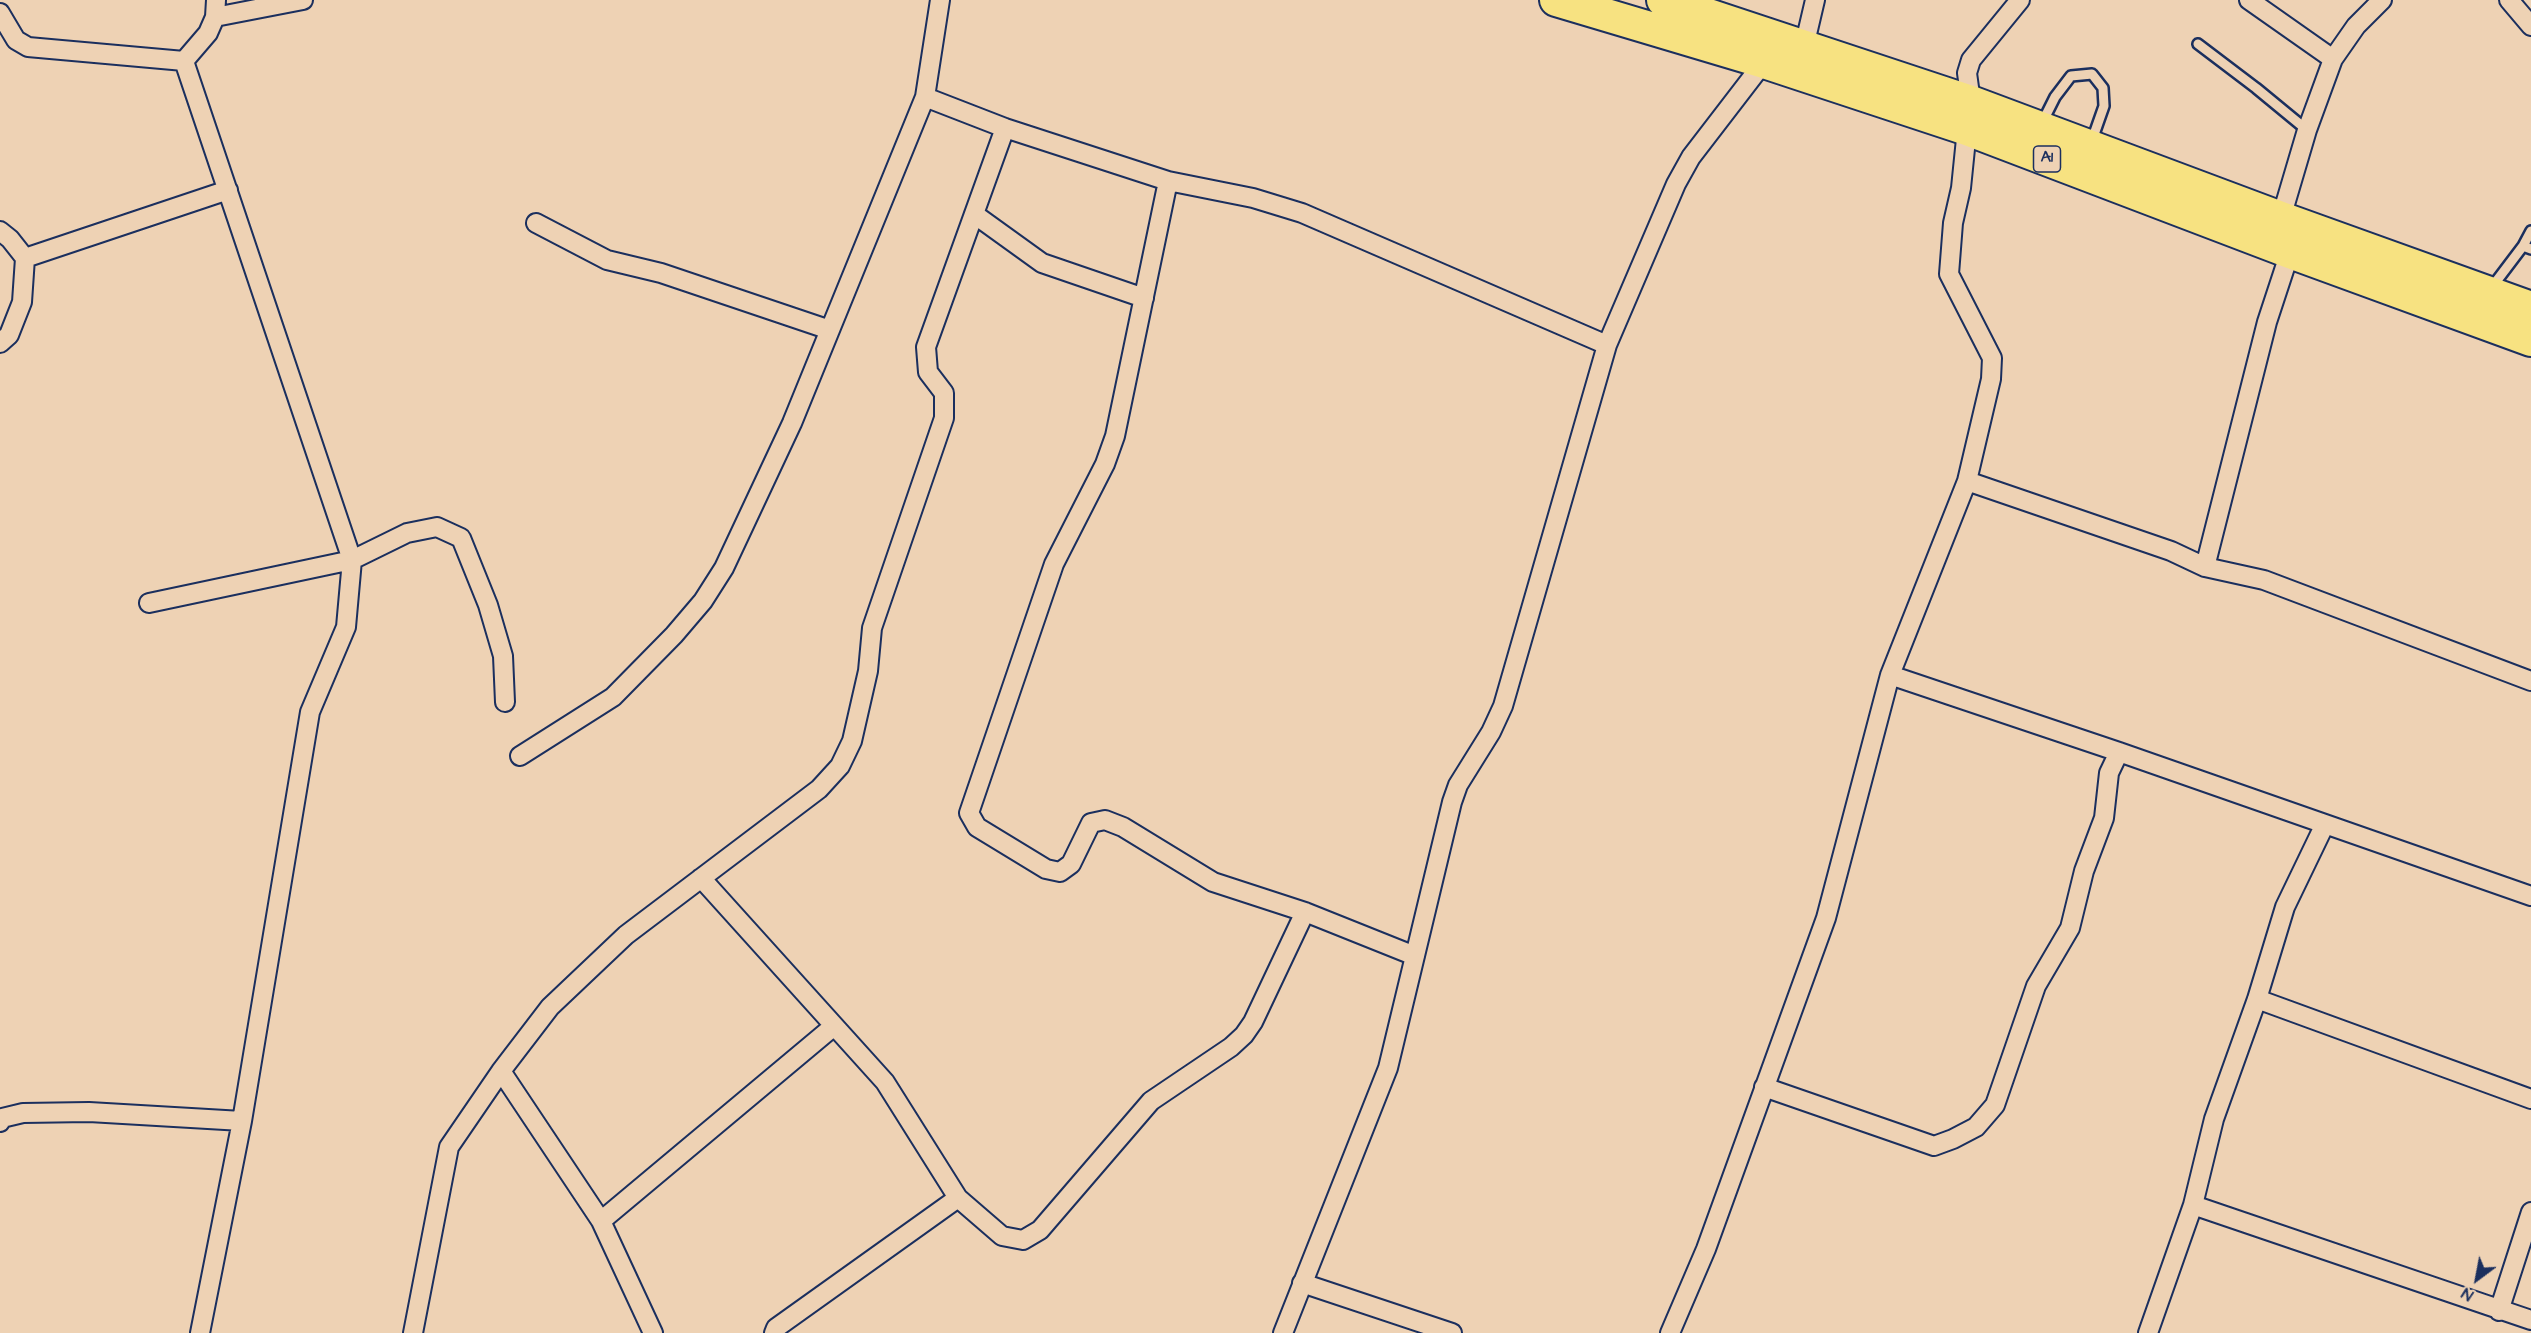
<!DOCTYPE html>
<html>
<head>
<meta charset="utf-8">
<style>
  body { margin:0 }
  #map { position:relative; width:2531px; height:1333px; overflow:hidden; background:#eed2b4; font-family:"Architects Daughter",sans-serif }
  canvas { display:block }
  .north { position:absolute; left:2447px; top:1249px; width:60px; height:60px; -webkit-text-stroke:4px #eed2b4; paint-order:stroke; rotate:212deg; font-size:16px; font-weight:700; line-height:24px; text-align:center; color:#1b2f5e }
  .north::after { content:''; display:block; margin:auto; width:21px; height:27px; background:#1b2f5e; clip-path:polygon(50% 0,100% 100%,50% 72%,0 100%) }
</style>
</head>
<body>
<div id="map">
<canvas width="2531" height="1333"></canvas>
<div class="north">N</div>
</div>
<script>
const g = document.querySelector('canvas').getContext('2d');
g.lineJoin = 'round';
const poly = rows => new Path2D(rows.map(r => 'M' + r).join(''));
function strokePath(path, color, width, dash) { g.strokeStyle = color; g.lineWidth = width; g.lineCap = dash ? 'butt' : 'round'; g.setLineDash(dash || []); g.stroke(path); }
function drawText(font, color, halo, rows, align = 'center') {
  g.font = font + ' "Architects Daughter",sans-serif'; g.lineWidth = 5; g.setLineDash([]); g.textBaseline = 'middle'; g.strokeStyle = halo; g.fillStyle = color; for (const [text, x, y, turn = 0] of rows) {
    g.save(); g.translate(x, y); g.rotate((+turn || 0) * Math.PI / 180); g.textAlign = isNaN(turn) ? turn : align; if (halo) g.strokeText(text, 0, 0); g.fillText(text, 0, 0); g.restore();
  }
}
const service = poly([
  [2198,44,2256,88,2307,130],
  [2042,123,2055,97,2071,76,2092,74,2103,88,2104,106,2091,143],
  [2523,246,2531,231],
  [2492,287,2523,246,2531,249]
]);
const minor = poly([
  [2249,0,2333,59],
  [2509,0,2531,26],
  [0,13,16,40,28,47,184,61],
  [215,17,303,0],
  [1804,47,1815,0],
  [925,97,1005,128,1168,181,1253,198,1302,213,1607,345],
  [1971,102,1967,73,1971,60,2020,0],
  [1168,181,1115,436,1105,464,1054,564,969,813,977,827,1046,869,1060,872,1071,864,1091,823,1105,820,1123,827,1213,882,1305,912,1415,956],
  [974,214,1042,263,1144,298],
  [2281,218,2307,130,2333,59,2356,26,2382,0],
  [536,223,607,260,661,273,830,330],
  [0,231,10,239,25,258,22,302,9,335,0,343],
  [25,258,228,190],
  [1967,481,2171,551,2205,567,2264,580,2531,681],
  [2205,567,2267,322,2290,252],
  [149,603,352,560,407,533,437,527,461,538,488,605,503,656,505,702],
  [1890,675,2119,752,2531,896],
  [520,756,613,697,674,635,703,601,724,568,792,423,925,97,940,0],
  [701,878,885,1082,958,1198,1002,1236,1023,1240,1040,1230,1151,1101,1231,1047,1244,1035,1253,1022,1305,912],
  [2257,999,2531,1099],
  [501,1071,601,1221,653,1333],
  [1764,1087,1934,1146,1953,1139,1976,1127,1995,1105,2036,986,2070,928,2084,871,2104,818,2109,773,2119,752],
  [0,1122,2,1118,23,1113,89,1112,242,1121],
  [2193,1205,2531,1320],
  [601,1221,834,1026],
  [1302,1283,1452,1333],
  [2499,1311,2531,1212],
  [200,1333,242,1121,310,712,346,627,352,560,184,61,208,33,215,17,216,0],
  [413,1333,449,1147,501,1071,550,1007,626,935,819,789,840,766,852,741,868,671,872,628,944,418,944,393,928,372,926,347,1005,128],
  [774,1333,776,1328,958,1198],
  [1283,1333,1388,1068,1452,802,1458,785,1491,732,1503,706,1607,345,1676,184,1691,157,1764,62],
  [1670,1333,1706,1249,1826,918,1890,675,1967,481,1991,379,1992,358,1949,274,1953,223,1961,188,1967,129],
  [2148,1333,2193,1205,2214,1119,2257,999,2285,907,2325,824]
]);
const trunk = poly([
  [1556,0,1764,62,1967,129,2290,252,2531,340],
  [1663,0,1971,102,2281,218,2531,308]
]);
strokePath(service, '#1b2f5e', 14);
strokePath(minor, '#1b2f5e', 22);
strokePath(trunk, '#1b2f5e', 36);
strokePath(service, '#eed2b4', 9);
strokePath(minor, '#eed2b4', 18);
strokePath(trunk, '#f7e281', 32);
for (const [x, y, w] of [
  [2047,159,27]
]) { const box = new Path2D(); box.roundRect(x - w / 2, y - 13, w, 26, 4.5); g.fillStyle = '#eed2b4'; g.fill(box); strokePath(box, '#1b2f5e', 1.5); }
drawText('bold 16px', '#1b2f5e', null, [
  ["A1",2047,159]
]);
</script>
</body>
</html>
